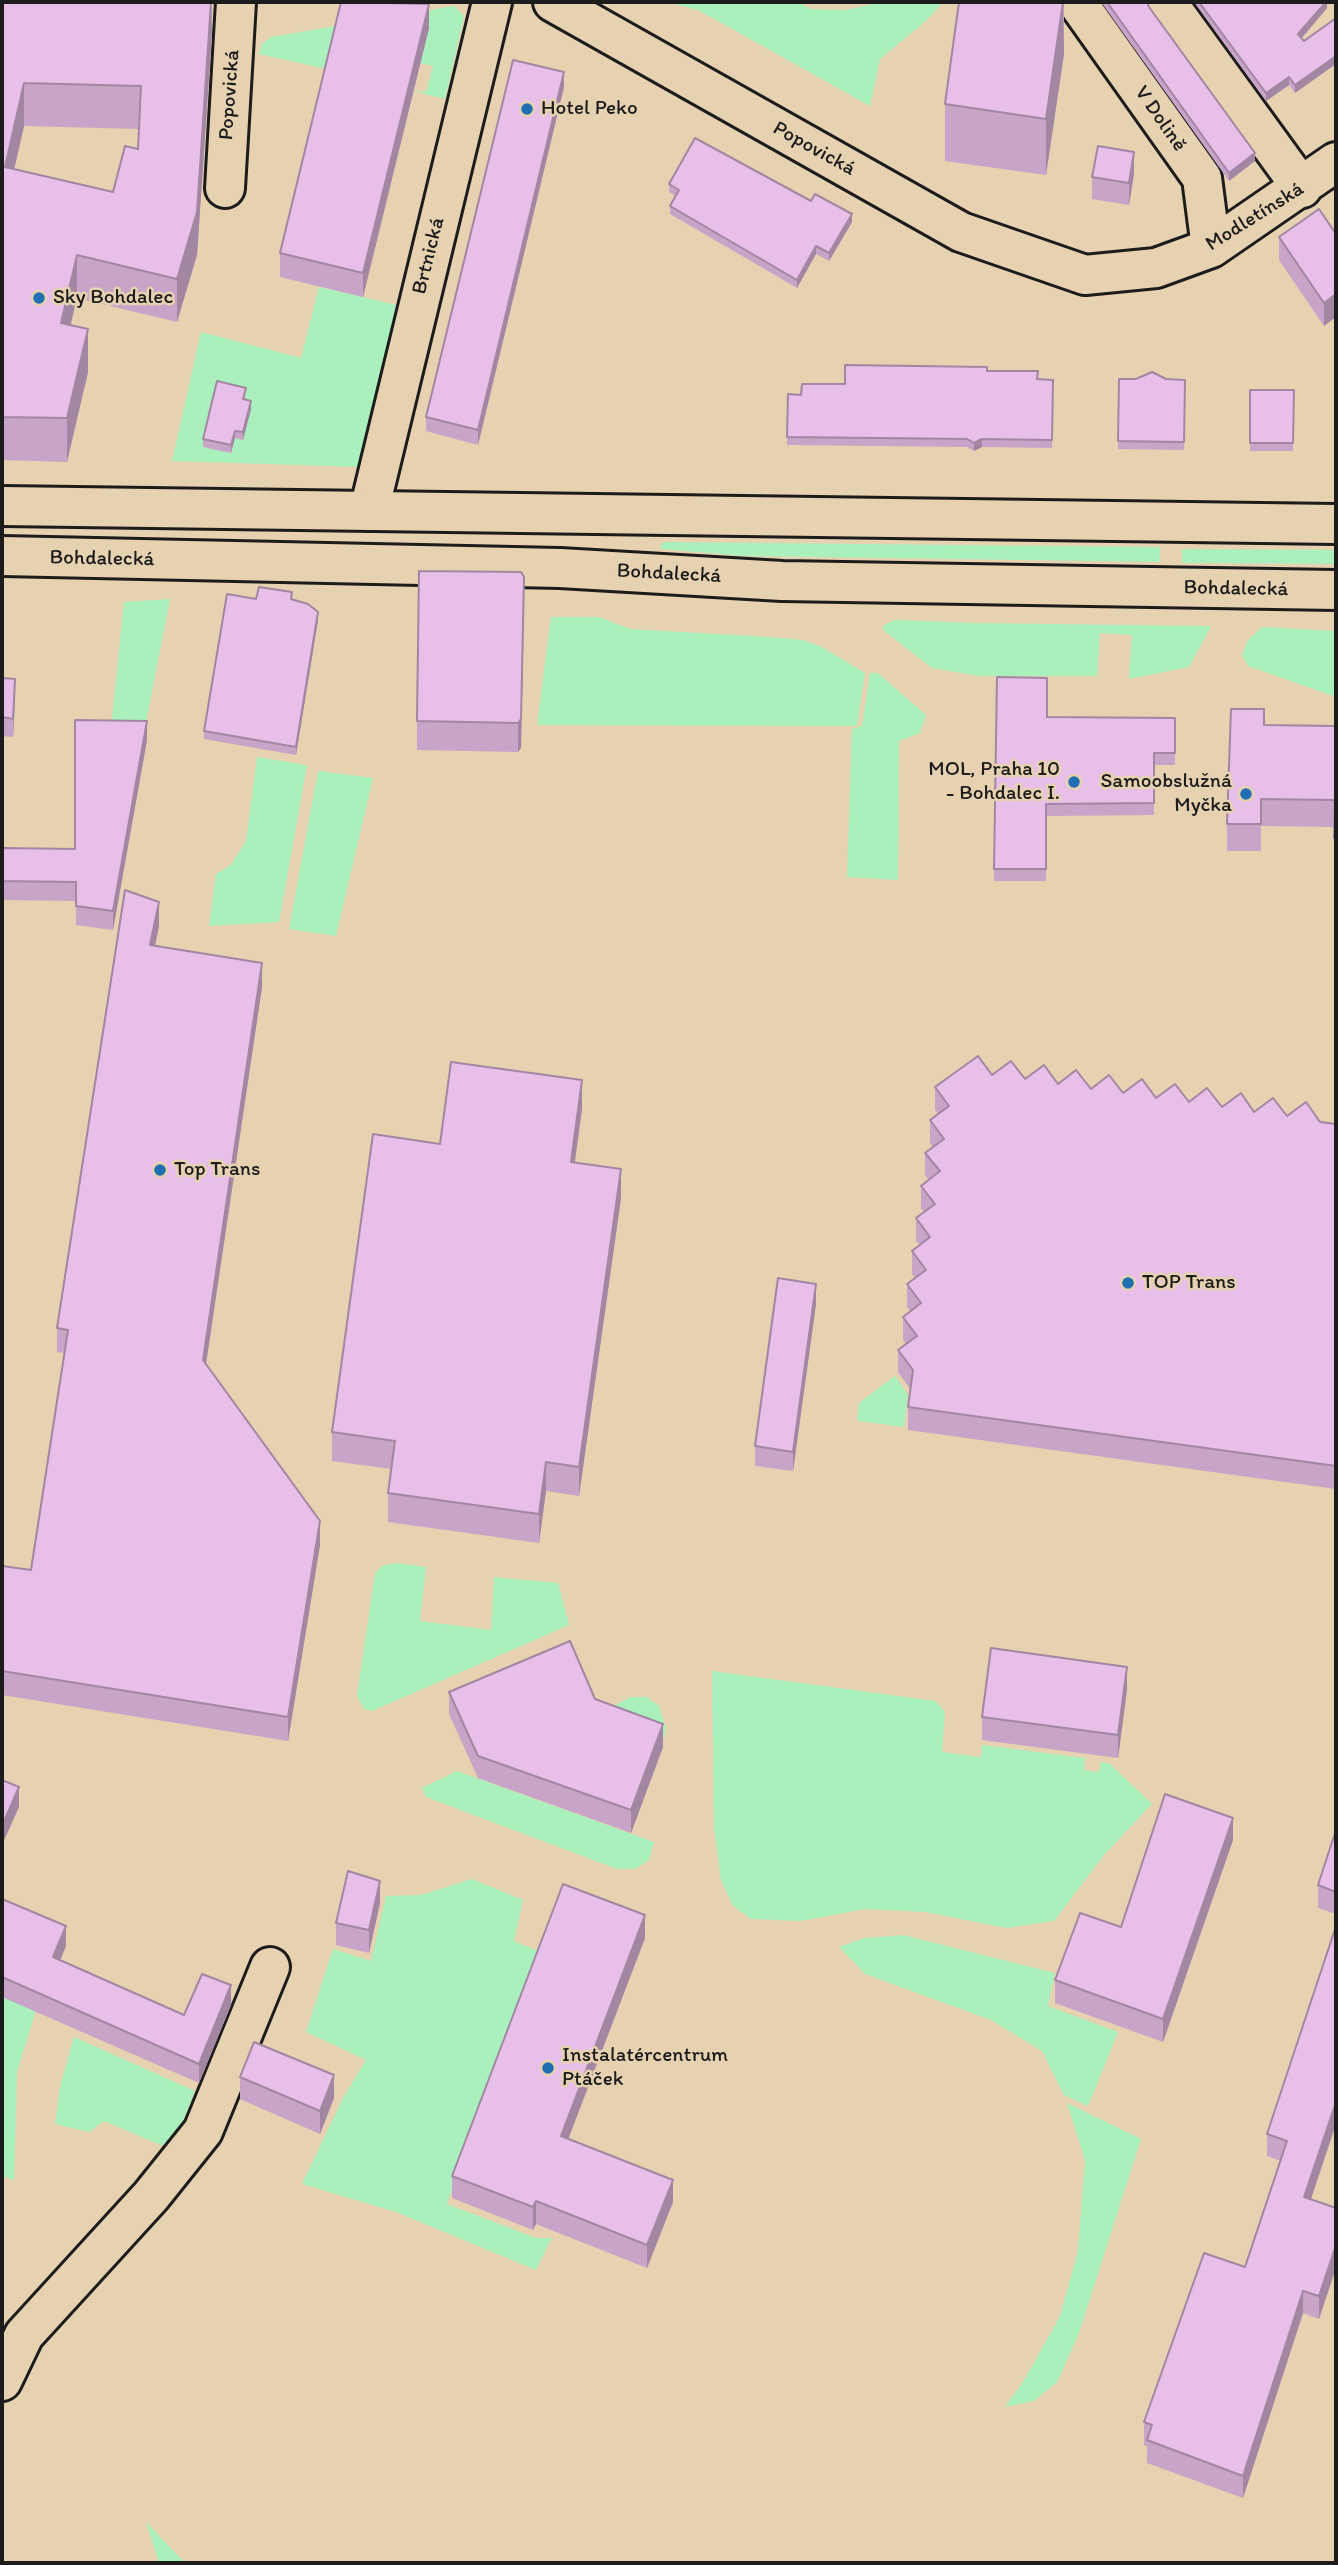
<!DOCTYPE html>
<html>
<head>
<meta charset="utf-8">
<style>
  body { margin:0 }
  #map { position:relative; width:1338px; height:2565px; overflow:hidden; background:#e6d1b0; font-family:Itim,sans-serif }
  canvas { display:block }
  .frame { position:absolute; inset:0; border:4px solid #1c1c1c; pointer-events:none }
</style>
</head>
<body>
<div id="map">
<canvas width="1338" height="2565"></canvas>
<div class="frame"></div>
</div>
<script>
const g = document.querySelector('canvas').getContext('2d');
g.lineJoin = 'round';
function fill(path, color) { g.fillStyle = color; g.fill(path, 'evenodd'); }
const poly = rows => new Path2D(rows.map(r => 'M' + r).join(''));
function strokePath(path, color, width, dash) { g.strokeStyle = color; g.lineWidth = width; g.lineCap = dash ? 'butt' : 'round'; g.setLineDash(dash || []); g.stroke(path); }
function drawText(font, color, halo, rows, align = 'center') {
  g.font = font + ' Itim,sans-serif'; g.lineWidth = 5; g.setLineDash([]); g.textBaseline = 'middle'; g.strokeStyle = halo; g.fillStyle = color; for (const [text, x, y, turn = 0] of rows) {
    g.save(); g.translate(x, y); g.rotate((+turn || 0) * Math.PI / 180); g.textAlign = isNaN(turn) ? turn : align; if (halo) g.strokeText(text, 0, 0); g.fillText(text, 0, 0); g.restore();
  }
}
fill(poly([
  [667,2,799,2,810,9,845,10,883,2,943,2,927,20,880,59,870,106,698,10],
  [454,6,464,16,445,99,413,91,426,92,433,66,420,63,331,70,259,54,262,44,271,37],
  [319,287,397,305,361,467,172,461,201,332,301,358],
  [219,382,228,383,226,391,243,440,235,438,231,453,203,447],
  [664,542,1160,547,1160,562,743,556,662,549,660,546],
  [1182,549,1336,550,1336,564,1182,563],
  [170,599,145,727,111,727,124,602],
  [551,617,599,617,630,629,770,637,803,640,822,647,865,673,857,726,537,725],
  [895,620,973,623,1211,626,1189,667,1129,679,1132,635,1100,633,1097,676,979,676,932,668,883,630,884,625],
  [1262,627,1336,631,1336,697,1248,666,1242,655,1248,640],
  [870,673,878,673,926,715,920,733,899,741,898,880,847,877,852,729,862,726],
  [257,757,307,765,279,922,209,926,216,874,230,866,246,841],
  [318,771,373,778,336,936,289,929],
  [895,1376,908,1395,904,1427,857,1421,859,1403],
  [398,1563,426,1567,420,1621,491,1630,494,1577,558,1583,569,1625,372,1711,364,1709,357,1696,375,1573,384,1565],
  [712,1671,936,1701,945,1712,942,1752,981,1757,982,1745,1085,1758,1084,1770,1099,1772,1101,1762,1110,1764,1152,1804,1104,1855,1054,1921,1007,1928,925,1912,865,1909,801,1921,751,1919,733,1906,721,1880,714,1828],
  [631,1697,647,1697,659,1706,666,1728,663,1741,599,1713],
  [457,1771,654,1842,649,1860,635,1869,617,1869,426,1797,422,1788],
  [472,1879,523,1900,514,1941,538,1951,447,2204,536,2238,552,2238,536,2270,396,2212,302,2184,343,2098,366,2060,306,2032,333,1949,371,1961,386,1896,421,1895],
  [903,1935,1055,1973,1048,2006,1118,2032,1088,2106,1064,2095,1042,2051,991,2020,865,1974,839,1947,865,1938],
  [2,1995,36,2010,17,2072,14,2180,2,2176],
  [74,2037,195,2091,183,2121,163,2146,104,2121,89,2132,55,2124,60,2087],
  [1067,2103,1141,2139,1079,2333,1057,2382,1034,2401,1005,2407,1023,2382,1060,2316,1078,2251,1085,2160],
  [146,2522,185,2563,159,2563]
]), '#a9f0bd');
const minor = poly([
  [553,2,961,232,1085,275,1156,268,1211,248,1336,162],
  [1077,2,1202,178,1211,248],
  [1167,2,1302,188],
  [225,188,236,2],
  [369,511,492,2],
  [2,2381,24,2335,151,2196,203,2131,270,1967]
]);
const secondary = poly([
  [2,506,1336,524],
  [2,556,560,568,782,581,1336,590]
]);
strokePath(minor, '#1c1c1c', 44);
strokePath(secondary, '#1c1c1c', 44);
strokePath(minor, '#e6d1b0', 38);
strokePath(secondary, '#e6d1b0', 38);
fill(poly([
  [2,2,212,2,212,33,197,255,177,322,77,298,70,325,88,372,67,462,2,460],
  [24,126,139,129,138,149,113,192,14,169],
  [1064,2,1064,54,1046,175,945,161,945,104],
  [1101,2,1147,2,1149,7,1255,161,1229,181],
  [1194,2,1327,2,1327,8,1302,38,1295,93,1289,85,1266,101],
  [429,28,363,297,280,277,280,253],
  [564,87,478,445,426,431,426,417],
  [1134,174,1129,205,1092,199,1092,177],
  [669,184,811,201,852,222,829,261,816,254,797,288,670,214,670,206,676,196,669,192],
  [1336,234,1324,326,1279,260,1279,237],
  [1119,379,1185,380,1184,450,1118,449],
  [1038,380,1053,380,1052,448,982,447,974,451,967,447,787,445,788,394,801,395,845,384],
  [1250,390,1294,390,1293,451,1250,451],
  [246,395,245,399,251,409,243,440,235,438,231,453,203,447,203,439],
  [256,599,292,599,318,620,296,755,204,739,204,731],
  [524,606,521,748,518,752,417,750,417,721],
  [997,677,1047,717,1175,718,1175,765,1154,765,1154,815,1046,816,1046,881,994,881],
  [2,678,15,698,13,737,2,736],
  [1264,725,1336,726,1336,865,1334,865,1335,827,1261,826,1261,851,1227,851,1227,824],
  [147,740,113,930,76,925,76,901,2,900,2,848,75,849],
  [159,926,155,946,262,987,206,1364,320,1545,288,1741,2,1695,2,1566,31,1570,65,1353,57,1352,57,1328],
  [992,1075,1287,1116,1336,1124,1336,1489,908,1430,908,1407,910,1389,898,1372,898,1350,906,1344,903,1340,903,1317,910,1311,907,1307,907,1284,915,1278,912,1274,912,1251,920,1245,916,1241,916,1218,924,1212,921,1208,921,1186,929,1180,925,1175,925,1153,933,1147,930,1143,930,1120,938,1114,935,1110,935,1087],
  [582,1109,574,1163,621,1198,579,1496,546,1491,539,1543,388,1522,388,1493,391,1469,332,1461,332,1432,440,1144],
  [816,1304,793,1471,755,1466,755,1446],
  [1127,1690,1118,1758,982,1740,982,1717],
  [449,1692,595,1699,663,1747,631,1833,478,1778,449,1714],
  [1336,1830,1336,1914,1318,1908,1318,1885],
  [1233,1840,1163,2042,1055,2003,1055,1980,1121,1927],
  [2,1899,66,1946,60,1961,184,2015,231,2005,199,2083,2,1997],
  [380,1903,369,1953,336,1945,336,1923],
  [1336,1926,1311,2200,1336,2208,1319,2319,1303,2313,1243,2498,1147,2463,1147,2446,1144,2445,1144,2422,1245,2267,1281,2161,1267,2156,1267,2134],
  [645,1938,568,2139,673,2202,647,2268,536,2224,533,2230,452,2198,452,2176],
  [240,2077,334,2098,320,2134,240,2099]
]), '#c7a4c8');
fill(poly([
  [211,2,212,33,197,255,177,322,177,279],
  [1063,2,1064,54,1046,175,1046,119],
  [1326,2,1327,2,1327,8,1298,42,1298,34],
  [429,4,429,28,363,297,363,273],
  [1336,56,1336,64,1295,93,1295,85],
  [564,72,564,87,478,445,478,430],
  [1289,77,1289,85,1266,101,1266,93],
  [24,83,24,126,5,210,5,167],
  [1134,152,1134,174,1129,205,1129,183],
  [1255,153,1255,161,1229,181,1229,173],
  [852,214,852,222,829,261,829,253],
  [816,246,816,254,797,288,797,280],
  [77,255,77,298,61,366,61,323],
  [1336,294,1336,317,1324,326,1324,303],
  [88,329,88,372,67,462,67,418],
  [251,401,251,409,243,440,243,432],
  [235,431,235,438,231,453,231,445],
  [982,439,982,447,974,451,974,443],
  [524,606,521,748,518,752,518,723],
  [318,612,318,620,296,755,296,747],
  [15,679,15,698,13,737,13,719],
  [147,721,147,740,113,930,113,911],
  [159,902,159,926,150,969,150,945],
  [262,963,262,987,203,1384,203,1360],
  [582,1080,582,1109,571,1191,571,1162],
  [621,1169,621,1198,579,1496,579,1467],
  [816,1284,816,1304,793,1471,793,1452],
  [546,1462,546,1491,539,1543,539,1514],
  [320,1521,320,1545,288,1741,288,1717],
  [1127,1667,1127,1690,1118,1758,1118,1735],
  [663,1724,663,1747,631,1833,631,1810],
  [19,1787,19,1807,2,1845,2,1826],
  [1233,1818,1233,1840,1163,2042,1163,2019],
  [380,1881,380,1903,369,1953,369,1930],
  [645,1915,645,1938,561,2158,561,2136],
  [66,1926,66,1946,53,1977,53,1957],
  [231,1985,231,2005,199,2083,199,2064],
  [334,2075,334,2098,320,2134,320,2111],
  [1336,2102,1336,2124,1304,2220,1304,2197],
  [673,2180,673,2202,647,2268,647,2245],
  [536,2201,536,2224,533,2230,533,2207],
  [1336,2245,1336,2268,1319,2319,1319,2296],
  [1303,2291,1303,2313,1243,2498,1243,2476]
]), '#a286a2');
const building = poly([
  [2,2,211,2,197,212,177,279,77,255,61,323,88,329,67,418,2,417,2,2],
  [24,83,141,86,138,149,125,146,113,192,5,167,24,83],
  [341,2,429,4,363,273,280,253,341,2],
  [959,2,1063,2,1046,119,945,104,959,2],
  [1107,2,1147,2,1149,7,1255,153,1229,173,1107,2],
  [1199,2,1326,2,1298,34,1304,41,1336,18,1336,56,1295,85,1289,77,1266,93,1199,2],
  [513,60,564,72,478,430,426,417,513,60],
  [695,138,811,201,815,194,852,214,829,253,816,246,797,280,670,206,679,190,669,184,695,138],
  [1098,146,1134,152,1129,183,1092,177,1098,146],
  [1319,209,1336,234,1336,294,1324,303,1279,237,1319,209],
  [845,365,987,367,987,371,1038,371,1037,379,1053,380,1052,440,982,439,974,443,967,439,787,437,788,394,801,395,802,384,845,384,845,365],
  [1152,372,1166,379,1185,380,1184,442,1118,441,1119,379,1136,379,1152,372],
  [217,381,246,388,243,399,251,401,243,432,235,431,231,445,203,439,217,381],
  [1250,390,1294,390,1293,443,1250,443,1250,390],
  [419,571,521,572,524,577,521,719,518,723,417,721,419,571],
  [259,587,292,592,291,599,308,604,318,612,296,747,204,731,227,594,256,599,259,587],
  [997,677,1047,678,1047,717,1175,718,1175,753,1154,753,1154,803,1046,804,1046,869,994,869,997,677],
  [2,678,15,679,13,719,2,717,2,678],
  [1231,709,1264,709,1264,725,1336,726,1336,838,1334,838,1335,800,1261,799,1261,824,1227,824,1231,709],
  [75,720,147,721,113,911,76,906,76,882,2,881,2,848,75,849,75,720],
  [125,890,159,902,150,945,262,963,203,1360,320,1521,288,1717,2,1671,2,1566,31,1570,68,1330,57,1328,125,890],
  [978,1056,992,1075,1011,1061,1025,1079,1044,1065,1058,1084,1076,1070,1091,1089,1109,1075,1123,1093,1142,1079,1156,1098,1175,1084,1189,1102,1207,1088,1222,1107,1241,1093,1254,1112,1273,1098,1287,1116,1306,1102,1320,1122,1336,1124,1336,1466,908,1407,913,1370,898,1350,917,1336,903,1317,921,1303,907,1284,926,1270,912,1251,930,1237,916,1218,935,1204,921,1186,940,1171,925,1153,944,1139,930,1120,949,1106,935,1087,978,1056],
  [451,1062,582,1080,571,1162,621,1169,579,1467,546,1462,539,1514,388,1493,395,1441,332,1432,373,1134,440,1144,451,1062],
  [778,1278,816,1284,793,1452,755,1446,778,1278],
  [570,1641,595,1699,663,1724,631,1810,478,1756,449,1692,570,1641],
  [991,1648,1127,1667,1118,1735,982,1717,991,1648],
  [2,1780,19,1787,2,1826,2,1780],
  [1165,1794,1233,1818,1163,2019,1055,1980,1080,1913,1121,1927,1165,1794],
  [1336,1830,1336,1892,1318,1885,1336,1830],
  [348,1871,380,1881,369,1930,336,1923,348,1871],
  [563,1884,645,1915,561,2136,673,2180,647,2245,536,2201,533,2207,452,2176,563,1884],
  [2,1899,66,1926,53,1957,184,2015,202,1974,231,1985,199,2064,2,1977,2,1899],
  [1336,1926,1336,2102,1304,2197,1336,2208,1336,2245,1319,2296,1303,2291,1243,2476,1147,2440,1152,2425,1144,2422,1204,2253,1245,2267,1287,2141,1267,2134,1336,1926],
  [254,2042,334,2075,320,2111,240,2077,254,2042]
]);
fill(building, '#e7bfe8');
strokePath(building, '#a286a2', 2);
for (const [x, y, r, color] of [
  [527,109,7,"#1f6fb2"],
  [39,298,7,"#1f6fb2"],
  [1074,782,7,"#1f6fb2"],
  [1246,794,7,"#1f6fb2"],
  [160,1170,7,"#1f6fb2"],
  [1128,1283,7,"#1f6fb2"],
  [548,2068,7,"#1f6fb2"]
]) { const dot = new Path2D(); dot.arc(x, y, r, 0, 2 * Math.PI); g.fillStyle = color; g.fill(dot); strokePath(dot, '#e6d1b0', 2.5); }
drawText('21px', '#1c1c1c', '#e6d1b0', [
  ["Popovická",230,95,-86],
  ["V Dolině",1160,119,55],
  ["Popovická",814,149,29],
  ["Modletínská",1255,217,-32],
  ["Brtnická",429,256,-76],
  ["Bohdalecká",102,559,1],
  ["Bohdalecká",669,574,3],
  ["Bohdalecká",1236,589,1]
]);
drawText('21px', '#1c1c1c', '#e6d1b0', [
  ["Hotel Peko",541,109],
  ["Sky Bohdalec",53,298],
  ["MOL, Praha 10",1060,770,"right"],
  ["- Bohdalec I.",1060,794,"right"],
  ["Samoobslužná",1232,782,"right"],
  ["Myčka",1232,806,"right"],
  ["Top Trans",174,1170],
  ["TOP Trans",1142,1283],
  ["Instalatércentrum",562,2056],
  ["Ptáček",562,2080]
], 'left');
</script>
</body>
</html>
